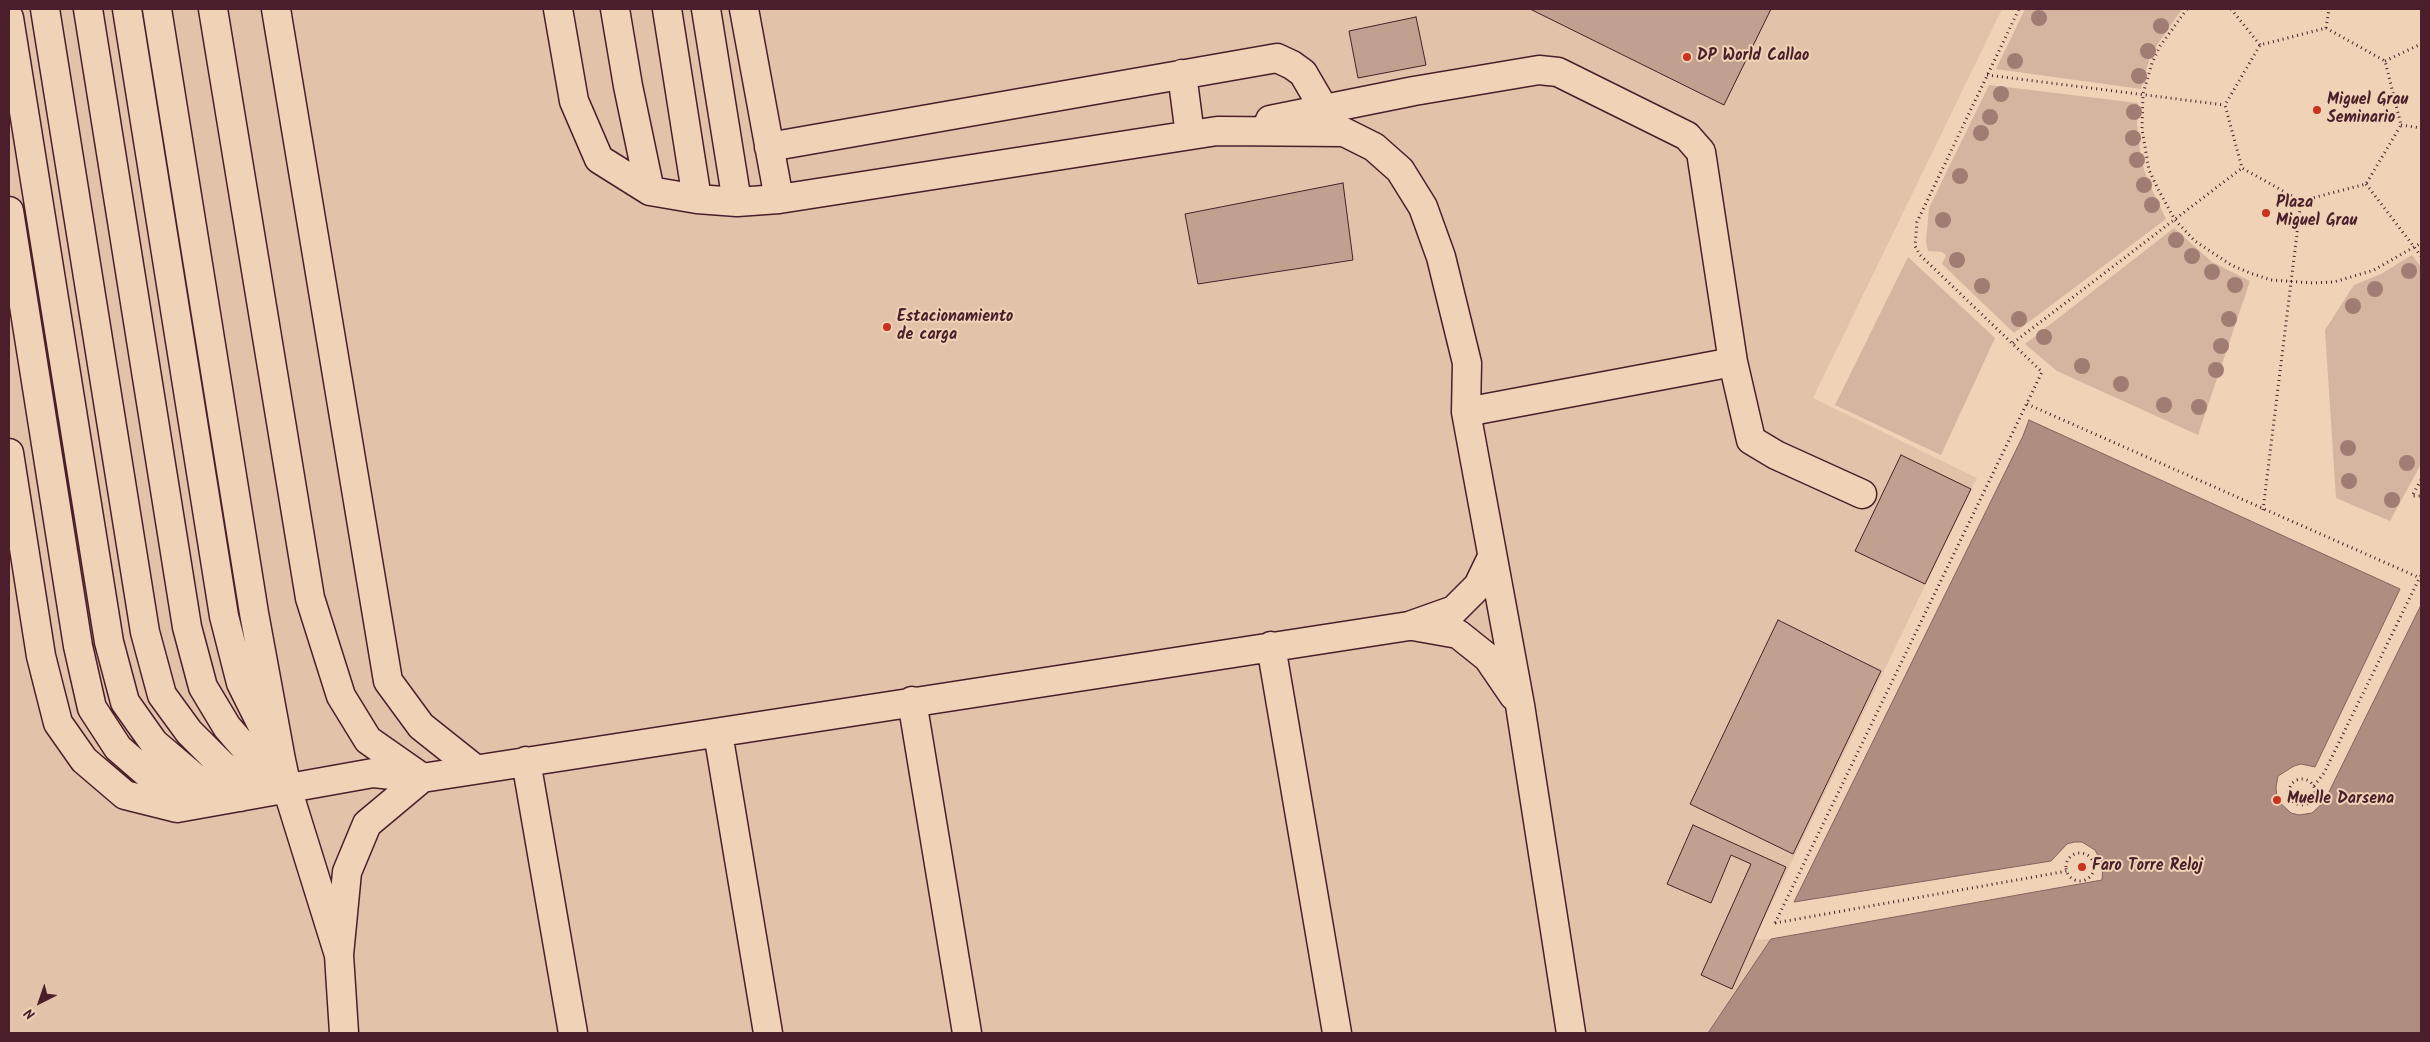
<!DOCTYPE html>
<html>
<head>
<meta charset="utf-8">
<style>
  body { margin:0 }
  #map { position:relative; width:2430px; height:1042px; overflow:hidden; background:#f0d2b6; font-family:Kalam,sans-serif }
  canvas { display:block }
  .frame { position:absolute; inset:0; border:10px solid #4a1f2b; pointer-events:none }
  .north { position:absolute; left:15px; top:977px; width:50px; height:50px; -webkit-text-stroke:4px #f0d2b6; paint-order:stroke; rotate:221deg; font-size:14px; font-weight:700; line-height:20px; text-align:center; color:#4a1f2b }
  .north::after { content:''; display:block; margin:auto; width:18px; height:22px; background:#4a1f2b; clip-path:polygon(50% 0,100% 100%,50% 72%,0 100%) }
</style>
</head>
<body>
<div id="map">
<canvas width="2430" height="1042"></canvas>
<div class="frame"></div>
<div class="north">N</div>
</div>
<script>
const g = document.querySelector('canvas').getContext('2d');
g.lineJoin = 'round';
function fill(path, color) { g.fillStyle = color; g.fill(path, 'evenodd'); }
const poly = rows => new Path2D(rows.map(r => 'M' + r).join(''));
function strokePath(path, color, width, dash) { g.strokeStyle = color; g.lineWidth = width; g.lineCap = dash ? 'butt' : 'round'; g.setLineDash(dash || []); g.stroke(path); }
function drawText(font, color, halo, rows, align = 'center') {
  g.font = font + ' Kalam,sans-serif'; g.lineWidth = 4; g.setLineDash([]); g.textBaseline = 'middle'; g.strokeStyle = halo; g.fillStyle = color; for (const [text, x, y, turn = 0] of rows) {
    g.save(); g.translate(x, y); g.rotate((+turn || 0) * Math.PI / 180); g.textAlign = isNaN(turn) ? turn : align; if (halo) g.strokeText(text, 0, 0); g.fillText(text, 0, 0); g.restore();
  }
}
fill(poly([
  [9,9,2002,9,1813,398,1977,478,1754,940,1771,939,1708,1033,9,1033]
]), '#e2c3aa');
fill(poly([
  [2025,9,2182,9,2157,45,2149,60,2141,89,1996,69],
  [1989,85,2138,103,2137,124,2141,159,2147,179,2166,219,2014,333,1942,264,1946,255,1942,252,1928,251,1926,241,1929,208],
  [2174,228,2212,262,2250,281,2198,435,2057,371,2025,344],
  [2412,255,2421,267,2421,464,2390,521,2336,498,2325,330,2354,285,2381,274],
  [1908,257,1995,338,1941,455,1835,405]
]), '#d5b4a0');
const water = poly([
  [2029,420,2400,589,2315,767,2301,764,2294,766,2278,776,2276,787,2277,800,2291,813,2299,815,2312,813,2324,802,2421,605,2421,1033,1708,1033,1771,939,2102,880,2103,865,2095,850,2082,842,2074,842,2067,844,2051,861,1794,902,2023,436,2029,420]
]);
fill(water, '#b08d81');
strokePath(water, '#87615f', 1);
const building = poly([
  [1530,9,1771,9,1724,105,1530,9],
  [1416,17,1426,65,1358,78,1349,31,1416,17],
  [1343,183,1353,260,1198,284,1185,214,1343,183],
  [1901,455,1971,489,1925,584,1855,551,1901,455],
  [1778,620,1881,671,1793,854,1690,804,1778,620],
  [1693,825,1786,867,1732,989,1701,975,1751,864,1731,855,1711,903,1667,884,1693,825]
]);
fill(building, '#c2a08f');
strokePath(building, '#4a1f2b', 1);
const minor = poly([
  [45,9,145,632,162,695,189,732,222,765,260,793],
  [88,9,187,627,203,687,227,727,259,764,287,788],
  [127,9,224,616,241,683,269,739],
  [157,9,254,613,281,760,287,788,339,955],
  [213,9,310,598,341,696,368,740,421,777],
  [276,9,388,681,421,726,475,769],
  [558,9,574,101,599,159,650,191,697,199,737,202,779,199,1217,131,1344,132,1374,147,1400,170,1423,207,1441,257,1467,363,1466,412,1520,705,1571,1033],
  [615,9,628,86,650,191],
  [667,9,697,199],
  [706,9,737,202],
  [744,9,779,199],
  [9,18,109,642,125,702,154,743,194,777,240,797],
  [1182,74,1190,135],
  [1270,120,1414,91,1539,70,1558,72,1687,136,1701,152,1733,362,1751,440,1776,455,1862,494],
  [769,147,1277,58,1292,65,1303,73,1324,109],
  [9,211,78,646,92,708,118,748,156,781,196,801],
  [1466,412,1733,362],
  [9,453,41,656,58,723,84,760,125,795,177,808,373,773,422,778,1409,626,1454,610,1478,586,1492,557],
  [1413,626,1458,634,1488,658,1514,696],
  [1271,646,1337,1033],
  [912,701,967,1033],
  [718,733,768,1033],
  [526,761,573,1033],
  [344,1033,339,955,347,872,367,824,422,778]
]);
strokePath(minor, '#4a1f2b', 31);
strokePath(poly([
  [2187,9,2160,46,2152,63,2143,94,2142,129,2149,170,2158,189,2175,220,2195,241,2231,265,2250,273,2271,280,2313,283,2334,282,2374,270,2421,243],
  [2231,9,2260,45],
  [2326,28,2385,61,2401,125,2366,184,2301,201,2242,168,2225,105,2260,45,2326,28],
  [2326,28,2329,9],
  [2385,61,2421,44],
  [1987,75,2225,105],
  [2401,125,2421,128],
  [2366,184,2421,256],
  [2013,343,2242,168],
  [2027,404,2420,578],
  [2421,480,2412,496,2421,496],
  [2263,510,2301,201],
  '2289 792a13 13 0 1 1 26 0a13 13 0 1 1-26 0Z',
  [2314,786,2324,773,2421,575],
  '2066 867a14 14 0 1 1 28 0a14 14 0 1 1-28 0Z',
  [1775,923,2042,372,1920,255,1915,246,1917,222,2019,9],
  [1775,923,2067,871]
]), '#4a1f2b', 3, [1, 4]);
strokePath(minor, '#f0d2b6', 28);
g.fillStyle = '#a07c73';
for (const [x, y] of [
  [2039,18],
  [2161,26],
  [2148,51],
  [2015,61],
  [2139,76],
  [2001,94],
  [2134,112],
  [1990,117],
  [1981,133],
  [2133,138],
  [2137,160],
  [1960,176],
  [2144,185],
  [2152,205],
  [1943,220],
  [2176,240],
  [2192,256],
  [1957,260],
  [2409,271],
  [2212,272],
  [2235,285],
  [1982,286],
  [2375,289],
  [2353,306],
  [2019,319],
  [2229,319],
  [2044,337],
  [2221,346],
  [2082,366],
  [2216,370],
  [2121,384],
  [2164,405],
  [2199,407],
  [2348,448],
  [2407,463],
  [2349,481],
  [2392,500]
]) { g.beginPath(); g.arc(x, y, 8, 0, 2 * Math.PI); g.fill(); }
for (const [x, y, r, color] of [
  [1687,57,5,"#c8321e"],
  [2317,110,5,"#c8321e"],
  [2266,213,5,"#c8321e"],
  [887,327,5,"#c8321e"],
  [2277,800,5,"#c8321e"],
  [2082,867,5,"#c8321e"]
]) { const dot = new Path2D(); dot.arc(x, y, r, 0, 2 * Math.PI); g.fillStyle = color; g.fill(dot); strokePath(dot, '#f0d2b6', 2); }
drawText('bold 16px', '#4a1f2b', '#f0d2b6', [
  ["DP World Callao",1697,57],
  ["Miguel Grau",2327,101],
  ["Seminario",2327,119],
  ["Plaza",2276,204],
  ["Miguel Grau",2276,222],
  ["Estacionamiento",897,318],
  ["de carga",897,336],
  ["Muelle Darsena",2287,800],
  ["Faro Torre Reloj",2092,867]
], 'left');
</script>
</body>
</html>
